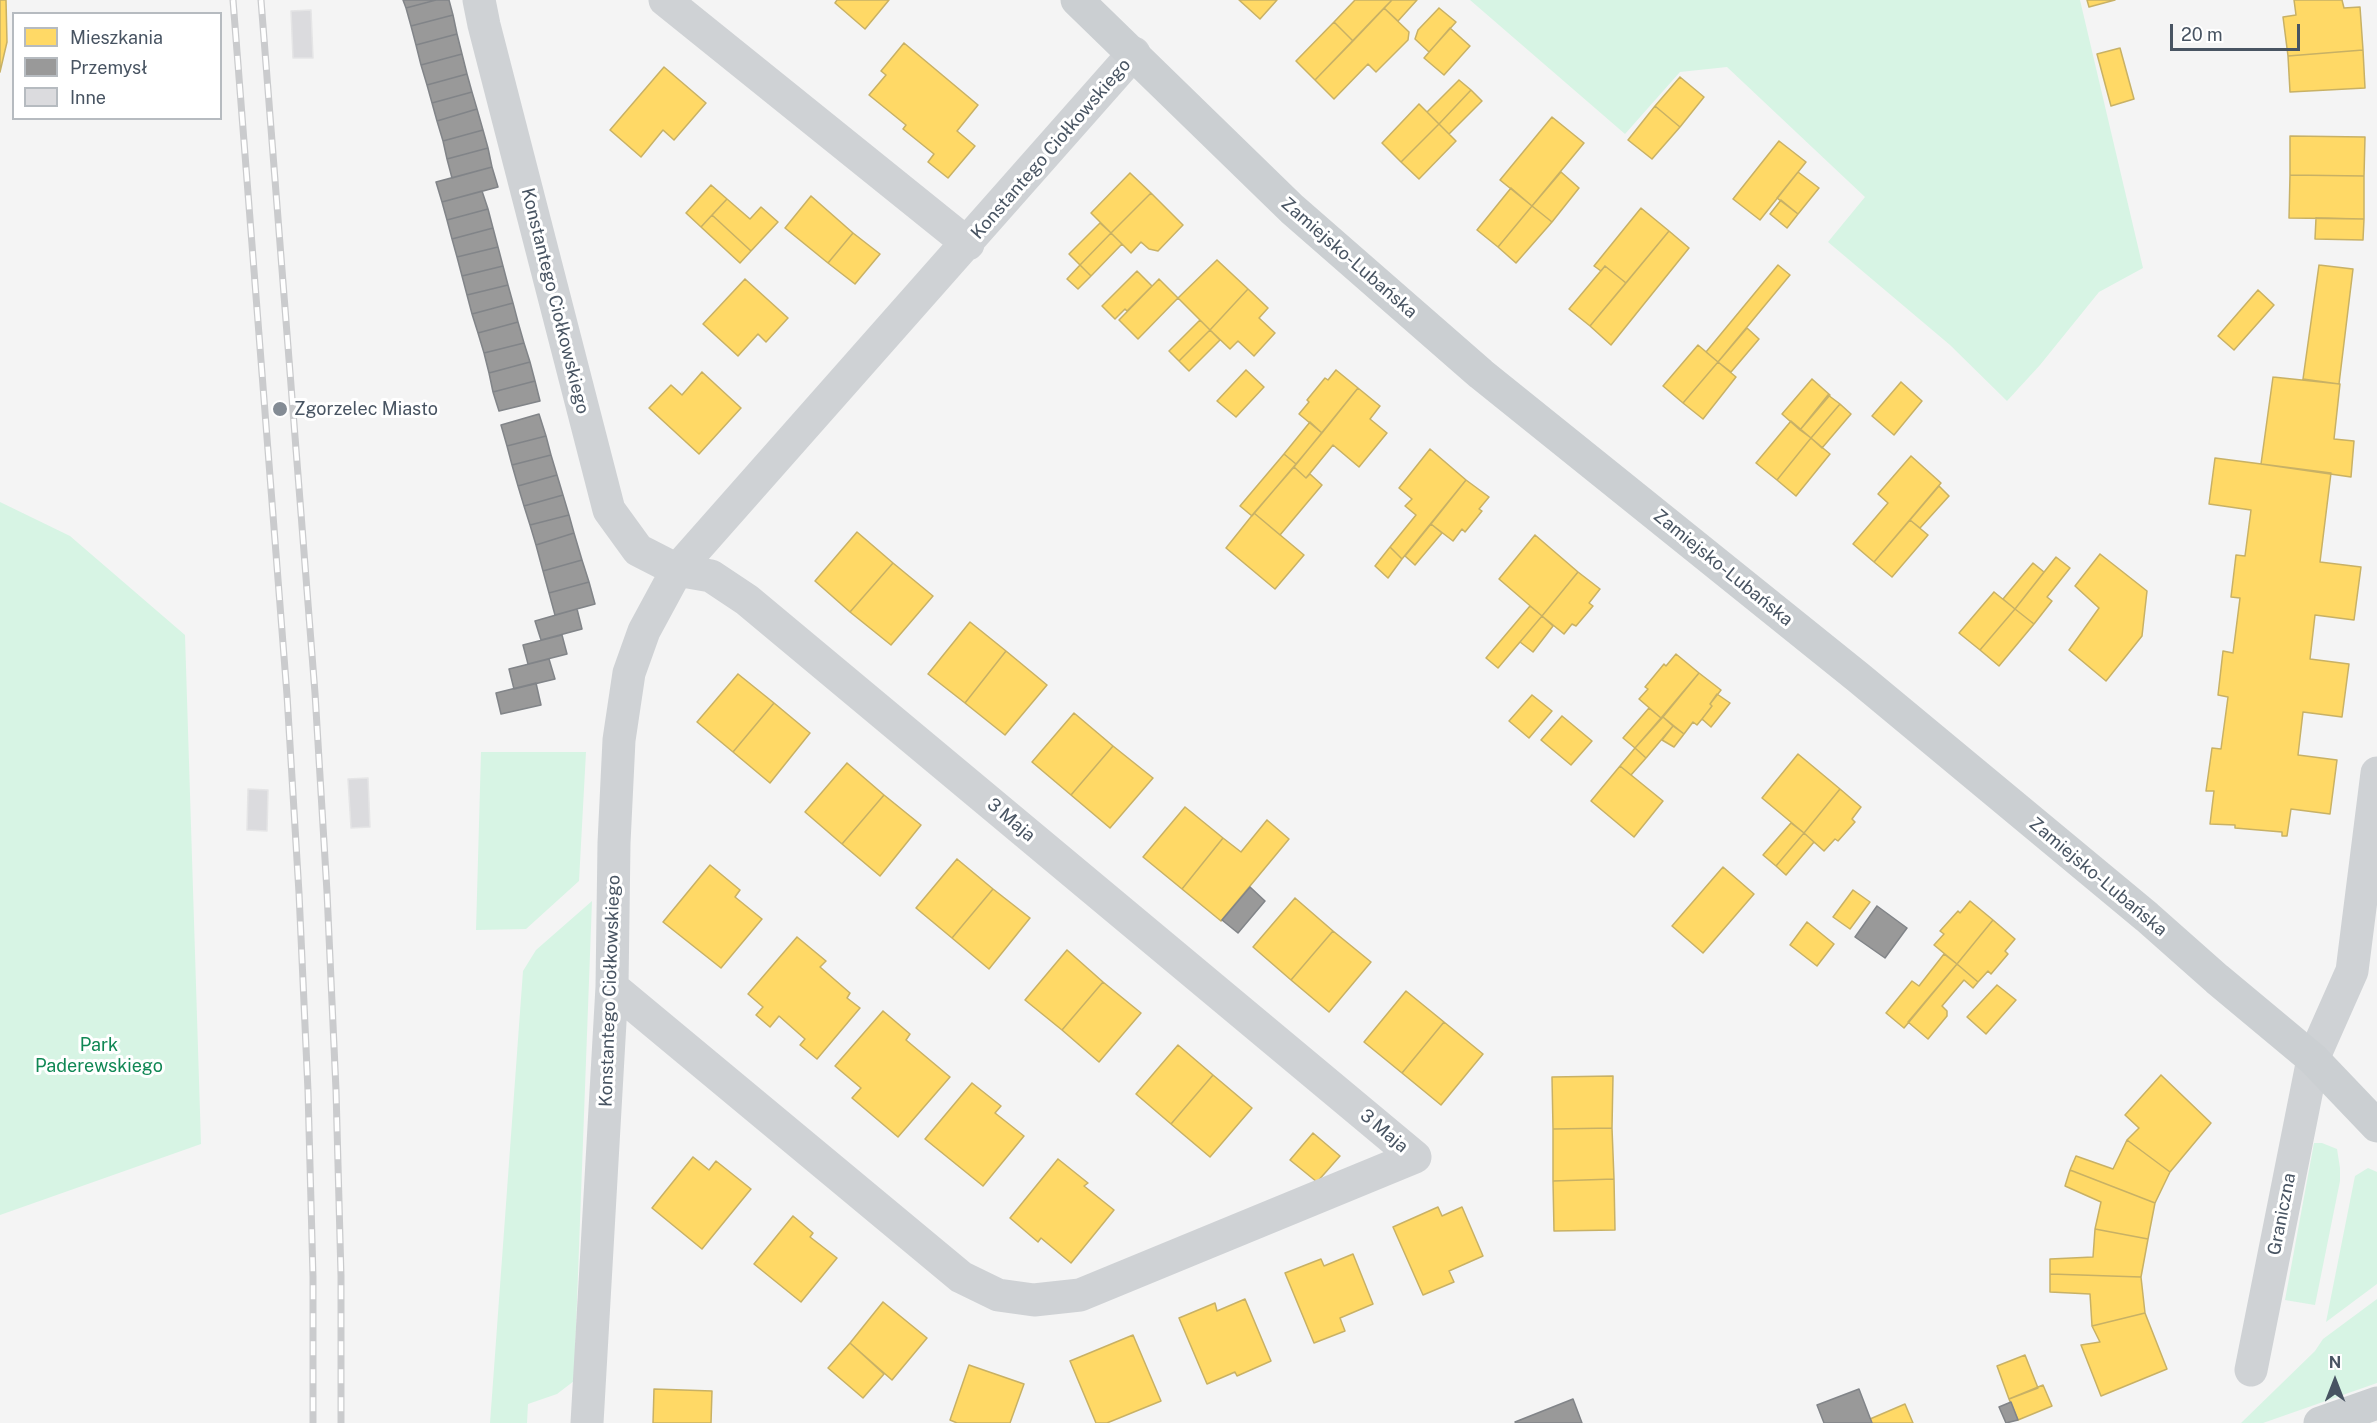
<!DOCTYPE html>
<html>
<head>
<meta charset="utf-8">
<style>
  body { margin:0 }
  #map { position:relative; width:2377px; height:1423px; overflow:hidden; background:#f4f4f4; font-family:"Public Sans",sans-serif }
  canvas { display:block }
  .legend { position:absolute; left:12px; top:12px; width:210px; height:108px; box-sizing:border-box; background:#fff; border:2px solid #b6bbc0; margin:0; padding:8px 10px; list-style:none; font-size:18px; color:#485462 }
  .legend li { display:flex; align-items:center; gap:12px; height:30px }
  .legend b { width:30px; border:2px solid #b6bbc0 }
  .north { position:absolute; left:2305px; top:1351px; width:60px; height:60px; -webkit-text-stroke:4px #fff; paint-order:stroke; rotate:0deg; font-size:16px; font-weight:700; line-height:24px; text-align:center; color:#485462 }
  .north::after { content:''; display:block; margin:auto; width:21px; height:27px; background:#485462; clip-path:polygon(50% 0,100% 100%,50% 72%,0 100%) }
  .scale { position:absolute; left:2170px; top:24px; width:130px; height:27px; box-sizing:border-box; border:3px solid #485462; border-top:0; padding-left:8px; font-size:18px; line-height:21px; white-space:nowrap; color:#485462; -webkit-text-stroke:4px #fff; paint-order:stroke }
</style>
</head>
<body>
<div id="map">
<canvas width="2377" height="1423"></canvas>
<ul class="legend">
<li><b style="height:16px;background:#ffd966"></b>Mieszkania</li>
<li><b style="height:16px;background:#999"></b>Przemysł</li>
<li><b style="height:16px;background:#dbdbde"></b>Inne</li>
</ul>
<div class="north">N</div>
<div class="scale">20 m</div>
</div>
<script>
const g = document.querySelector('canvas').getContext('2d');
g.lineJoin = 'round';
function fill(path, color) { g.fillStyle = color; g.fill(path, 'evenodd'); }
const poly = rows => new Path2D(rows.map(r => 'M' + r).join(''));
function strokePath(path, color, width, dash) { g.strokeStyle = color; g.lineWidth = width; g.lineCap = dash ? 'butt' : 'round'; g.setLineDash(dash || []); g.stroke(path); }
function drawText(font, color, halo, rows, align = 'center') {
  g.font = font + ' "Public Sans",sans-serif'; g.lineWidth = 6; g.setLineDash([]); g.textBaseline = 'middle'; g.strokeStyle = halo; g.fillStyle = color; for (const [text, x, y, turn = 0] of rows) {
    g.save(); g.translate(x, y); g.rotate((+turn || 0) * Math.PI / 180); g.textAlign = isNaN(turn) ? turn : align; if (halo) g.strokeText(text, 0, 0); g.fillText(text, 0, 0); g.restore();
  }
}
fill(poly([
  [1470,0,2080,0,2143,268,2099,292,2040,365,2007,401,1950,345,1828,242,1865,197,1727,67,1680,72,1625,134],
  [0,502,70,536,185,635,201,1144,0,1215],
  [481,752,586,752,579,881,526,929,476,930],
  [592,901,574,1381,557,1394,528,1404,527,1423,490,1423,523,971,536,950],
  [2314,1143,2322,1143,2337,1149,2340,1168,2340,1181,2315,1305,2285,1300],
  [2368,1168,2377,1172,2377,1284,2326,1322,2355,1176],
  [2377,1299,2377,1383,2263,1423,2241,1423,2315,1351,2323,1339]
]), '#d7f4e4');
const homes = poly([
  [0,0,6,0,7,42,0,72,0,0],
  [837,0,889,0,865,29,835,3,837,0],
  [1239,0,1277,0,1260,19,1239,0],
  [1355,0,1392,0,1353,41,1334,22,1355,0],
  [1392,0,1417,0,1398,21,1384,8,1392,0],
  [2087,0,2115,0,2089,7,2087,0],
  [2294,0,2342,0,2344,8,2360,7,2363,50,2288,56,2283,17,2296,15,2294,0],
  [1384,8,1409,32,1408,40,1376,72,1368,64,1334,99,1315,80,1384,8],
  [1439,8,1456,22,1429,52,1415,39,1418,30,1439,8],
  [1334,22,1353,41,1315,80,1296,61,1334,22],
  [1450,28,1470,46,1444,75,1424,58,1450,28],
  [904,43,978,105,957,131,975,146,948,178,928,162,934,154,903,129,906,125,869,95,886,75,881,71,904,43],
  [2120,48,2134,99,2111,106,2097,54,2120,48],
  [2363,50,2365,88,2290,92,2288,56,2363,50],
  [664,67,706,103,674,140,663,130,641,157,610,130,664,67],
  [1680,77,1704,97,1680,127,1655,106,1680,77],
  [1459,80,1471,90,1439,124,1427,112,1459,80],
  [1471,90,1482,101,1449,134,1439,124,1471,90],
  [1419,104,1439,124,1401,162,1382,143,1419,104],
  [1655,106,1680,127,1652,159,1628,140,1655,106],
  [1552,117,1584,143,1532,206,1500,180,1552,117],
  [1439,124,1456,141,1419,179,1401,162,1439,124],
  [2290,136,2365,137,2364,176,2290,175,2290,136],
  [1779,141,1806,162,1760,220,1733,199,1779,141],
  [1561,172,1579,188,1552,222,1532,206,1561,172],
  [1798,172,1819,188,1798,214,1777,198,1798,172],
  [1130,173,1151,193,1111,233,1091,213,1130,173],
  [2290,175,2364,176,2364,219,2289,218,2290,175],
  [711,185,727,199,701,227,686,213,711,185],
  [1511,188,1532,206,1498,247,1477,230,1511,188],
  [1151,193,1183,225,1158,251,1149,249,1141,242,1131,253,1111,233,1151,193],
  [811,196,853,233,828,263,785,228,811,196],
  [727,199,750,219,761,207,778,222,751,251,712,215,727,199],
  [1781,200,1798,214,1787,228,1770,214,1781,200],
  [1532,206,1552,222,1516,263,1498,247,1532,206],
  [1641,208,1669,231,1626,283,1605,266,1601,271,1594,266,1641,208],
  [712,215,751,251,740,263,701,227,712,215],
  [2316,218,2364,219,2363,240,2315,239,2316,218],
  [1100,223,1111,233,1080,265,1069,254,1100,223],
  [1669,231,1689,248,1611,345,1590,326,1669,231],
  [853,233,880,254,855,284,828,263,853,233],
  [1111,233,1122,244,1091,276,1080,265,1111,233],
  [1217,260,1248,289,1210,330,1178,298,1217,260],
  [1080,265,1091,276,1078,289,1067,279,1080,265],
  [1778,265,1790,275,1718,362,1706,352,1778,265],
  [2319,265,2353,269,2339,384,2303,379,2319,265],
  [1605,266,1626,283,1590,326,1569,309,1605,266],
  [1137,271,1152,286,1127,311,1125,309,1115,319,1102,306,1137,271],
  [745,279,788,318,766,342,758,334,738,356,703,324,745,279],
  [1159,279,1178,298,1138,339,1119,320,1159,279],
  [1248,289,1268,308,1259,318,1275,333,1254,356,1238,341,1230,349,1210,330,1248,289],
  [2258,290,2274,305,2234,350,2218,336,2258,290],
  [1200,320,1210,330,1179,361,1169,351,1200,320],
  [1747,328,1759,339,1731,372,1718,362,1747,328],
  [1210,330,1220,340,1189,371,1179,361,1210,330],
  [1698,345,1718,362,1683,403,1663,386,1698,345],
  [1718,362,1736,377,1703,419,1683,403,1718,362],
  [1246,370,1264,387,1236,417,1217,401,1246,370],
  [1336,370,1358,388,1322,433,1299,414,1309,402,1307,400,1325,378,1328,380,1336,370],
  [702,372,741,408,699,454,649,408,671,385,682,395,702,372],
  [2273,377,2340,384,2334,439,2354,441,2351,477,2261,464,2273,377],
  [1812,379,1830,395,1800,430,1782,414,1812,379],
  [1901,382,1922,401,1894,435,1872,416,1901,382],
  [1358,388,1380,406,1370,419,1387,433,1359,467,1333,445,1306,478,1294,467,1358,388],
  [1828,395,1840,404,1811,438,1800,430,1828,395],
  [1840,404,1851,414,1822,448,1811,438,1840,404],
  [1791,421,1811,438,1777,480,1756,463,1791,421],
  [1310,422,1322,433,1296,464,1284,454,1310,422],
  [1811,438,1830,454,1796,496,1777,480,1811,438],
  [1430,449,1466,480,1402,559,1390,547,1416,515,1405,506,1412,499,1399,488,1430,449],
  [1284,454,1296,464,1252,516,1240,506,1284,454],
  [1911,456,1941,483,1874,562,1853,544,1888,503,1878,494,1911,456],
  [2215,458,2331,473,2320,562,2361,567,2354,620,2315,615,2310,659,2349,664,2342,717,2303,712,2298,755,2337,760,2330,814,2291,809,2287,836,2282,836,2282,832,2235,828,2235,825,2210,824,2214,791,2206,791,2212,748,2221,749,2228,697,2218,695,2223,651,2233,653,2240,598,2231,597,2236,555,2245,556,2251,510,2209,504,2215,458],
  [1294,467,1306,478,1310,474,1322,485,1280,535,1254,513,1294,467],
  [1466,480,1489,497,1479,509,1482,511,1465,532,1462,529,1453,541,1431,524,1466,480],
  [1939,486,1949,496,1920,528,1910,520,1939,486],
  [1254,513,1304,555,1275,589,1226,548,1254,513],
  [1910,520,1928,535,1892,577,1874,562,1910,520],
  [1431,524,1442,533,1415,565,1405,556,1431,524],
  [857,532,893,563,850,612,815,581,857,532],
  [1535,535,1578,572,1542,616,1499,579,1535,535],
  [1390,547,1402,559,1388,578,1375,566,1390,547],
  [2100,554,2147,591,2142,636,2106,681,2069,650,2099,608,2075,586,2100,554],
  [2056,557,2070,568,2047,597,2052,601,2034,624,2015,609,2056,557],
  [893,563,933,596,891,645,850,612,893,563],
  [2033,563,2044,572,2015,609,2003,599,2033,563],
  [1578,572,1600,589,1589,603,1593,606,1576,626,1572,624,1564,634,1542,616,1578,572],
  [1994,592,2015,609,1980,650,1959,633,1994,592],
  [1530,606,1542,616,1498,668,1486,658,1530,606],
  [2015,609,2034,624,1999,666,1980,650,2015,609],
  [1542,616,1553,626,1533,652,1520,642,1542,616],
  [970,622,1006,651,965,703,928,674,970,622],
  [1006,651,1047,685,1005,735,965,703,1006,651],
  [1676,654,1699,673,1661,718,1639,699,1648,689,1645,687,1664,664,1666,666,1676,654],
  [1699,673,1721,690,1710,704,1712,706,1702,719,1697,725,1693,722,1684,734,1663,717,1699,673],
  [738,674,774,703,733,752,697,722,738,674],
  [1717,694,1730,703,1711,727,1702,719,1712,706,1710,704,1717,694],
  [1532,695,1552,711,1529,738,1509,721,1532,695],
  [774,703,810,733,770,783,733,752,774,703],
  [1649,708,1661,718,1635,748,1623,738,1649,708],
  [1074,713,1113,746,1071,795,1032,762,1074,713],
  [1562,716,1592,741,1571,765,1541,740,1562,716],
  [1663,717,1673,726,1646,758,1635,748,1663,717],
  [1673,726,1684,734,1674,747,1662,740,1673,726],
  [1113,746,1153,778,1110,828,1071,795,1113,746],
  [1635,748,1646,758,1631,775,1620,766,1635,748],
  [1798,754,1840,789,1804,833,1762,798,1798,754],
  [847,763,884,795,842,844,805,812,847,763],
  [1620,766,1663,801,1634,837,1591,801,1620,766],
  [1840,789,1861,807,1852,819,1855,822,1838,841,1835,839,1824,851,1804,833,1840,789],
  [884,795,921,825,880,876,842,844,884,795],
  [1185,807,1223,838,1182,889,1143,857,1185,807],
  [1267,820,1289,839,1221,921,1182,889,1223,838,1241,852,1267,820],
  [1791,823,1804,833,1776,866,1763,855,1791,823],
  [1804,833,1814,842,1786,875,1776,866,1804,833],
  [957,859,993,889,952,938,916,908,957,859],
  [710,865,740,890,735,897,762,919,721,968,663,922,710,865],
  [1723,867,1754,894,1703,953,1672,926,1723,867],
  [993,889,1030,918,989,969,952,938,993,889],
  [1853,890,1870,902,1850,929,1833,917,1853,890],
  [1295,898,1333,931,1291,980,1253,947,1295,898],
  [1970,901,1993,920,1957,964,1934,945,1944,934,1940,931,1958,911,1960,913,1970,901],
  [1993,920,2015,939,2005,951,2008,954,1991,974,1988,971,1978,982,1957,964,1993,920],
  [1807,922,1834,944,1817,966,1790,945,1807,922],
  [1333,931,1371,962,1329,1012,1291,980,1333,931],
  [797,937,826,961,820,967,850,993,847,998,860,1008,817,1059,800,1045,805,1039,779,1016,770,1027,756,1015,763,1007,748,994,797,937],
  [1067,950,1103,982,1062,1030,1025,1000,1067,950],
  [1944,954,1957,964,1904,1028,1886,1013,1912,981,1919,986,1944,954],
  [1957,964,1978,982,1973,988,1964,980,1942,1006,1947,1011,1947,1016,1928,1039,1908,1022,1957,964],
  [1103,982,1141,1013,1099,1062,1062,1030,1103,982],
  [1997,985,2016,1000,1986,1034,1967,1017,1997,985],
  [1406,991,1444,1022,1402,1073,1364,1042,1406,991],
  [883,1011,910,1034,906,1040,950,1077,898,1137,852,1098,861,1088,835,1066,883,1011],
  [1444,1022,1483,1054,1441,1105,1402,1073,1444,1022],
  [1178,1045,1213,1075,1171,1124,1136,1094,1178,1045],
  [1213,1075,1252,1108,1210,1157,1171,1124,1213,1075],
  [2161,1075,2211,1123,2170,1172,2127,1140,2139,1128,2125,1115,2161,1075],
  [1613,1076,1612,1128,1553,1129,1552,1077,1613,1076],
  [972,1083,1001,1106,995,1113,1024,1136,983,1186,925,1139,972,1083],
  [1612,1128,1614,1179,1553,1181,1553,1129,1612,1128],
  [1313,1133,1340,1156,1317,1182,1290,1160,1313,1133],
  [2127,1140,2170,1172,2155,1203,2070,1170,2076,1156,2113,1169,2127,1140],
  [693,1157,709,1170,716,1161,751,1189,702,1249,652,1208,693,1157],
  [1058,1159,1088,1183,1084,1186,1114,1210,1071,1263,1041,1238,1038,1242,1010,1218,1058,1159],
  [2070,1170,2155,1203,2148,1239,2095,1229,2101,1202,2065,1186,2070,1170],
  [1614,1179,1615,1230,1554,1231,1553,1181,1614,1179],
  [1438,1207,1442,1216,1462,1207,1483,1256,1449,1271,1454,1282,1423,1295,1393,1227,1438,1207],
  [793,1216,813,1233,810,1237,837,1258,801,1302,754,1264,793,1216],
  [2095,1229,2148,1239,2141,1277,2050,1274,2050,1259,2093,1257,2095,1229],
  [1353,1254,1373,1304,1340,1318,1345,1331,1314,1343,1285,1273,1321,1259,1324,1266,1353,1254],
  [2050,1274,2141,1277,2145,1313,2092,1326,2090,1294,2050,1292,2050,1274],
  [1245,1299,1271,1361,1237,1376,1235,1372,1207,1384,1179,1318,1215,1303,1217,1311,1245,1299],
  [883,1302,927,1338,892,1380,850,1343,883,1302],
  [2145,1313,2167,1369,2101,1396,2081,1345,2100,1342,2092,1326,2145,1313],
  [1133,1335,1161,1401,1107,1423,1096,1423,1070,1361,1133,1335],
  [850,1343,884,1374,863,1398,828,1368,850,1343],
  [2025,1355,2038,1388,2009,1399,1997,1366,2025,1355],
  [969,1365,1024,1384,1010,1423,957,1423,950,1420,969,1365],
  [2043,1385,2052,1406,2018,1420,2009,1399,2043,1385],
  [654,1389,712,1391,711,1423,653,1423,654,1389],
  [1905,1404,1913,1423,1872,1423,1870,1419,1905,1404]
]);
fill(homes, '#ffd966');
strokePath(homes, '#c8b165', 1.5);
const industry = poly([
  [403,0,436,0,406,8,403,0],
  [436,0,449,0,453,15,411,26,406,8,436,0],
  [453,15,457,34,416,45,411,26,453,15],
  [457,34,462,54,421,65,416,45,457,34],
  [462,54,467,74,427,85,421,65,462,54],
  [467,74,472,92,432,103,427,85,467,74],
  [472,92,477,109,437,121,432,103,472,92],
  [477,109,483,130,443,141,437,121,477,109],
  [483,130,488,148,447,159,443,141,483,130],
  [488,148,492,167,452,178,447,159,488,148],
  [492,167,498,187,442,202,436,182,492,167],
  [482,191,488,209,447,220,442,202,482,191],
  [488,209,493,228,452,239,447,220,488,209],
  [493,228,498,247,457,257,452,239,493,228],
  [498,247,503,266,462,276,457,257,498,247],
  [503,266,508,285,467,295,462,276,503,266],
  [508,285,513,303,472,314,467,295,508,285],
  [513,303,518,322,478,333,472,314,513,303],
  [518,322,524,343,484,353,478,333,518,322],
  [524,343,530,362,489,373,484,353,524,343],
  [530,362,535,381,493,392,489,373,530,362],
  [535,381,540,401,499,411,493,392,535,381],
  [539,414,546,436,507,446,501,425,539,414],
  [546,436,551,455,512,465,507,446,546,436],
  [551,455,557,475,518,486,512,465,551,455],
  [557,475,563,495,524,506,518,486,557,475],
  [563,495,569,515,530,525,524,506,563,495],
  [569,515,574,533,536,545,530,525,569,515],
  [574,533,582,560,543,571,536,545,574,533],
  [582,560,589,582,549,593,543,571,582,560],
  [589,582,595,604,555,615,549,593,589,582],
  [577,609,582,629,541,640,535,621,577,609],
  [562,635,567,654,528,664,523,645,562,635],
  [549,659,555,679,514,689,509,669,549,659],
  [536,683,541,705,501,714,496,693,536,683],
  [1250,887,1265,901,1238,933,1222,920,1250,887],
  [1877,906,1907,928,1885,958,1855,937,1877,906],
  [1859,1389,1872,1423,1824,1423,1817,1405,1859,1389],
  [1573,1399,1582,1423,1516,1423,1515,1422,1573,1399],
  [2011,1402,2018,1420,2006,1423,1999,1407,2011,1402]
]);
fill(industry, '#999');
strokePath(industry, '#818488', 1.5);
const building = poly([
  [311,10,313,58,293,58,291,11,311,10],
  [368,778,370,827,351,828,348,779,368,778],
  [248,789,268,790,267,831,247,830,248,789]
]);
fill(building, '#dbdbde');
strokePath(building, '#e5e5e6', 1.5);
strokePath(poly([
  [479,0,484,25,609,510,638,550,677,570,711,576,747,600,1415,1157,1080,1295,1034,1300,998,1295,961,1277,612,987],
  [665,0,968,244],
  [2251,1370,2313,1059,2352,971,2377,773],
  [587,1423,612,987,614,843,619,740,629,673,644,631,677,570,1134,53]
]), '#cfd2d5', 33);
strokePath(poly([
  [1077,0,1292,209,1481,374,1859,678,2147,917,2217,979,2313,1059,2377,1126],
  [2320,1423,2377,1403]
]), '#cbcfd2', 33);
const rail = poly([
  [233,0,287,695,299,893,308,1091,313,1277,313,1423],
  [261,0,315,693,327,892,336,1090,341,1276,341,1423]
]);
strokePath(rail, '#cacbcd', 7);
strokePath(rail, '#fff', 4.5, [14]);
for (const [x, y, r, color] of [
  [280,409,8,"#848c95"]
]) { const dot = new Path2D(); dot.arc(x, y, r, 0, 2 * Math.PI); g.fillStyle = color; g.fill(dot); strokePath(dot, '#fff', 2); }
drawText('18px', '#485462', '#fff', [
  ["Konstantego Ciołkowskiego",1051,149,-49],
  ["Zamiejsko-Lubańska",1349,258,41],
  ["Konstantego Ciołkowskiego",555,301,76],
  ["Zamiejsko-Lubańska",1723,568,39],
  ["3 Maja",1011,820,40],
  ["Zamiejsko-Lubańska",2098,877,40],
  ["Konstantego Ciołkowskiego",610,991,-88],
  ["3 Maja",1384,1131,40],
  ["Graniczna",2282,1214,-79]
]);
drawText('18px', '#485462', '#fff', [
  ["Zgorzelec Miasto",294,409]
], 'left');
drawText('18px', '#108754', '#fff', [
  ["Park",99,1045],
  ["Paderewskiego",99,1066]
]);
</script>
</body>
</html>
